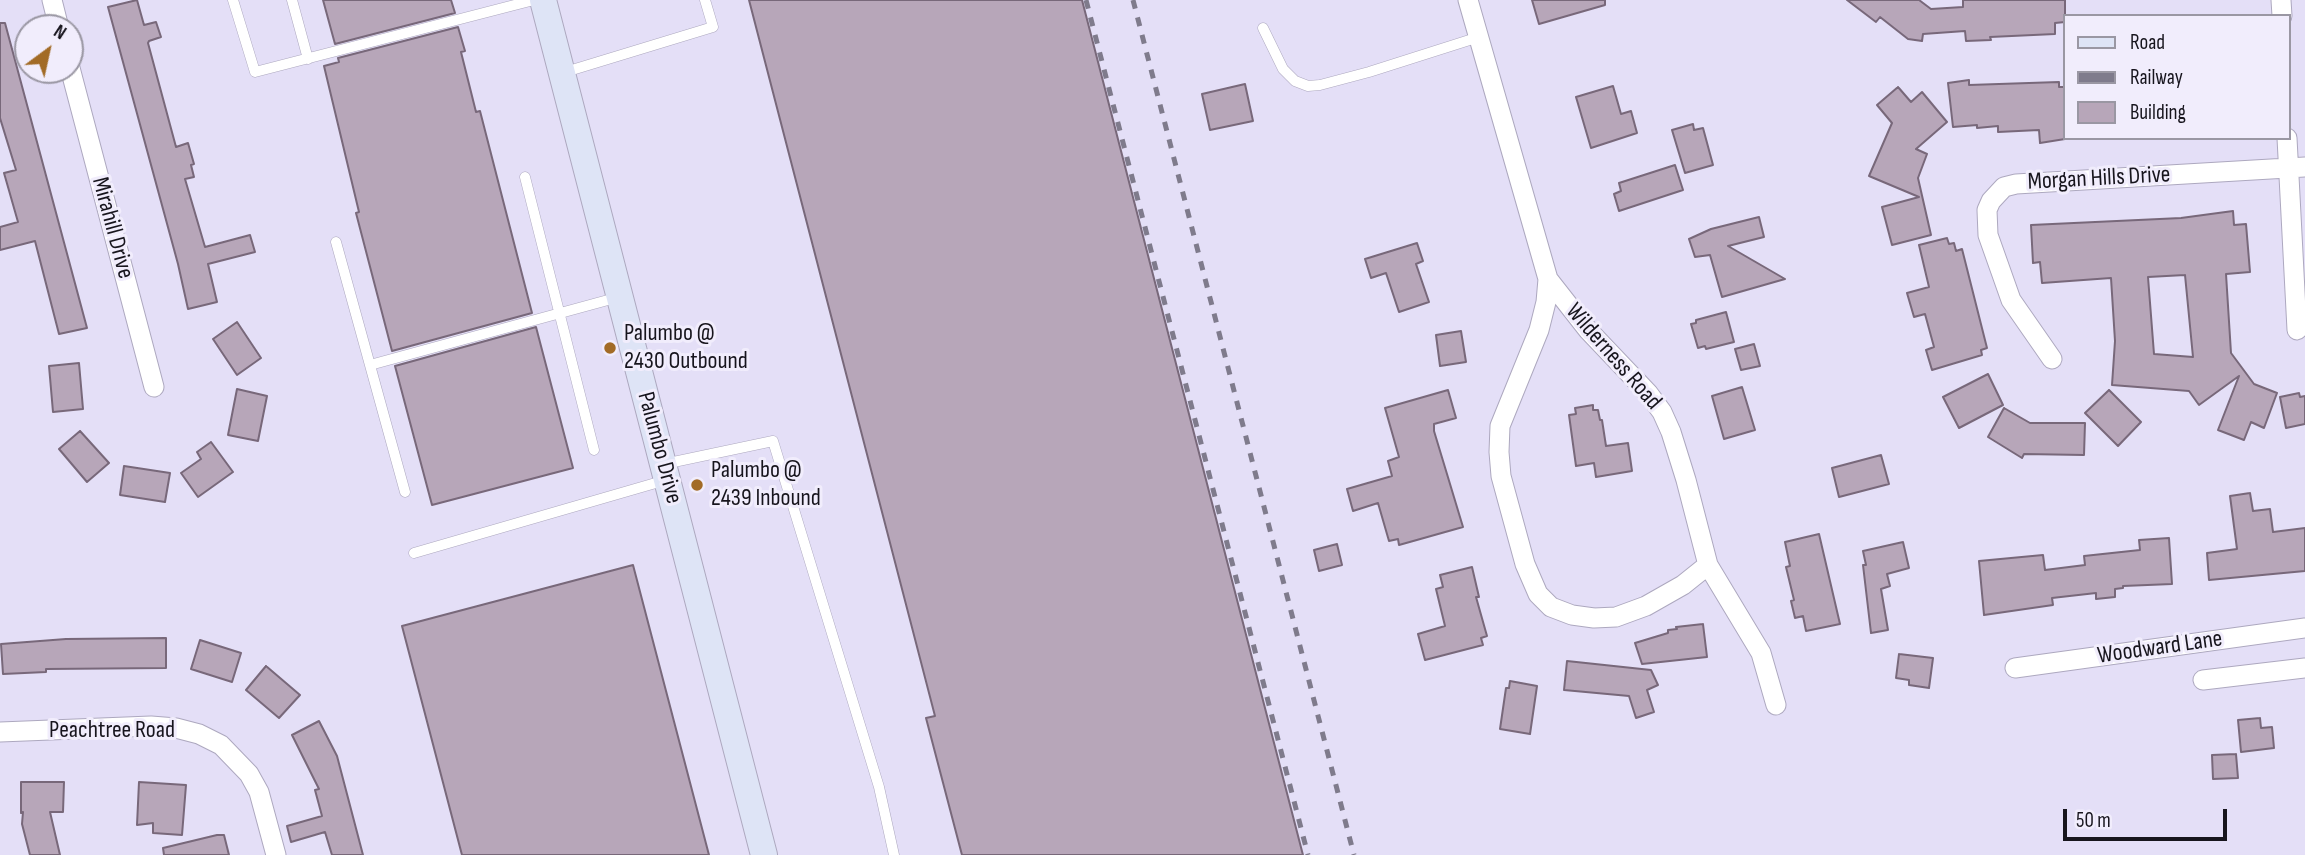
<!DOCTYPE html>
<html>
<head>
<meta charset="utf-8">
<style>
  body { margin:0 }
  #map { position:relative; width:2305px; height:855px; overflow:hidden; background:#e4dff7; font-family:"Sofia Sans Condensed",sans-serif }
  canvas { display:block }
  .legend { position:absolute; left:2063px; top:14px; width:228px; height:126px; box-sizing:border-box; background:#f1edfc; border:2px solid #9a97a3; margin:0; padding:9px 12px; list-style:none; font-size:21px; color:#17151d }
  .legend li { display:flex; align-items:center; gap:14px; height:35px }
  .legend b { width:35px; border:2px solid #9a97a3 }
  .north { position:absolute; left:14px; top:14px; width:70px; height:70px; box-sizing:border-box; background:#f1edfc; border:2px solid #9a97a3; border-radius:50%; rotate:33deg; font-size:19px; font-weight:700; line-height:28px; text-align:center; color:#17151d }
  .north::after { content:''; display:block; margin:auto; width:24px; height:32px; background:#a26b26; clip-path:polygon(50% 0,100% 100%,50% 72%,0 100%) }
  .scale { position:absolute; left:2063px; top:809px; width:164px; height:32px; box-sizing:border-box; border:4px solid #17151d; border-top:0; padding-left:9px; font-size:21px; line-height:24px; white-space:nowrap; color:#17151d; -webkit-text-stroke:5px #f1edfc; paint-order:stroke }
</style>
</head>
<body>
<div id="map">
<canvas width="2305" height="855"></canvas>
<ul class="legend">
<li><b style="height:9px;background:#dee4f6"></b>Road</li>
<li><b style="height:9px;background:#7f7b8c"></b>Railway</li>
<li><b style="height:19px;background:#b7a6b9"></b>Building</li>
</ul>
<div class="north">N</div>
<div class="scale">50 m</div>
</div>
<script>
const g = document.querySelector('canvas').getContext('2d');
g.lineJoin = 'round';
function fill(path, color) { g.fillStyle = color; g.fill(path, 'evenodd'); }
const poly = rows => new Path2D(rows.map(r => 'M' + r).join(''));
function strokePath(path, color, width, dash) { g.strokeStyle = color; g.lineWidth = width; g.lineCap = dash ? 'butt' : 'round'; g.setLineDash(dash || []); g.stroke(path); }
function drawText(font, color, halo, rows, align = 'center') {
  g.font = font + ' "Sofia Sans Condensed",sans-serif'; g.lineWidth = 6; g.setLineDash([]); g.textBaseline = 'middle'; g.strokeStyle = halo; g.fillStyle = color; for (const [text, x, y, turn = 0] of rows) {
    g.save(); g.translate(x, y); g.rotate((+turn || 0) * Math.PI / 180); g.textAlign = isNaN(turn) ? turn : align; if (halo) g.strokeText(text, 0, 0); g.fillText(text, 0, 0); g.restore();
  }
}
const building = poly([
  [137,0,144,25,156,22,161,37,149,41,148,43,176,147,188,143,194,164,191,165,194,177,185,179,205,247,250,235,255,252,208,264,217,302,188,309,178,264,108,7,137,0],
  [323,0,451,0,455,13,335,44,323,0],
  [749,0,1082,0,1303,855,962,855,926,718,935,716,749,0],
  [1532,0,1605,0,1605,5,1539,24,1532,0],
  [1847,0,1919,0,1931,9,1963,7,1963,0,2065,0,2065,22,2055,23,2055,34,1990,37,1991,40,1966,41,1965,31,1923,34,1922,41,1908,39,1880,17,1876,22,1847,0],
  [0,23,5,23,87,328,59,334,35,241,0,250,0,227,18,222,4,173,16,170,0,118,0,23],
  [458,27,465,51,461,52,476,112,480,111,532,313,392,351,356,213,359,212,324,66,339,62,338,58,458,27],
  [1969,80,1969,85,2059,82,2059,87,2065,87,2065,139,2040,143,2039,130,1998,132,1998,126,1977,128,1977,125,1953,127,1948,83,1969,80],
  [1245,84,1253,121,1210,130,1202,94,1245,84],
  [1613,86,1621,114,1631,111,1637,133,1591,148,1576,97,1613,86],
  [1898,87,1911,102,1922,92,1947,122,1916,149,1927,154,1918,178,1931,235,1892,245,1882,207,1919,197,1869,176,1892,123,1877,105,1898,87],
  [1693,124,1694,130,1703,128,1713,165,1685,173,1672,130,1693,124],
  [1675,165,1683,190,1619,211,1614,194,1621,191,1619,183,1675,165],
  [2233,211,2234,225,2246,224,2250,272,2226,274,2231,353,2254,384,2277,393,2264,428,2251,422,2244,440,2218,430,2239,376,2199,405,2189,391,2112,385,2115,341,2111,278,2042,283,2040,262,2033,263,2031,225,2181,218,2233,211],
  [2185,275,2193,357,2154,354,2148,277,2185,275],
  [1759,217,1764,237,1728,246,1785,279,1722,297,1710,255,1695,257,1689,239,1711,229,1759,217],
  [1947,238,1949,244,1954,243,1956,251,1962,249,1987,348,1981,350,1982,355,1932,370,1926,350,1934,347,1925,314,1914,317,1907,293,1929,287,1919,245,1947,238],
  [1417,243,1423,261,1416,264,1429,302,1399,312,1386,273,1371,278,1365,259,1417,243],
  [1726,312,1734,342,1706,349,1705,346,1698,348,1691,324,1696,323,1696,320,1726,312],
  [237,322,261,358,237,375,213,339,237,322],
  [536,327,573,468,432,505,395,366,536,327],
  [1461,331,1466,362,1440,366,1436,335,1461,331],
  [1754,344,1760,366,1741,370,1735,349,1754,344],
  [79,363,83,409,53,412,49,366,79,363],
  [1988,374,2003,405,1959,428,1943,397,1988,374],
  [1742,387,1755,430,1724,439,1712,396,1742,387],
  [237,389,267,396,258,441,228,435,237,389],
  [1448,390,1456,418,1434,424,1434,431,1463,527,1399,545,1398,539,1389,541,1378,503,1353,511,1347,489,1392,476,1388,461,1399,457,1385,408,1448,390],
  [2109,390,2141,422,2118,446,2085,413,2109,390],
  [2299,393,2300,397,2305,396,2305,424,2286,428,2280,397,2299,393],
  [1593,405,1593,410,1598,410,1600,420,1602,420,1606,446,1628,443,1632,471,1596,477,1594,463,1576,466,1569,415,1576,414,1575,408,1593,405],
  [2004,408,2030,423,2085,423,2084,455,2024,454,2022,458,1988,437,2004,408],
  [80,431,109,463,87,482,59,449,80,431],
  [211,442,233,472,198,497,181,473,201,459,197,452,211,442],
  [1881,455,1889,484,1839,497,1832,468,1881,455],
  [124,466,170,473,165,502,120,495,124,466],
  [2250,493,2253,511,2270,509,2273,532,2305,528,2305,571,2209,580,2207,553,2237,549,2230,496,2250,493],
  [1819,534,1840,624,1806,631,1803,616,1795,618,1791,601,1794,600,1786,567,1790,566,1785,542,1819,534],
  [2169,538,2172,584,2123,586,2123,588,2115,589,2115,597,2096,599,2096,593,2052,598,2053,605,1984,615,1979,561,2043,555,2045,570,2085,565,2084,556,2140,550,2139,540,2169,538],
  [1903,542,1909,568,1887,574,1890,586,1881,589,1888,630,1871,633,1863,565,1866,565,1863,551,1903,542],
  [1337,544,1342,565,1319,571,1314,550,1337,544],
  [633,565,709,855,462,855,402,626,633,565],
  [1472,567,1479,597,1476,597,1487,636,1481,638,1483,645,1425,660,1418,634,1445,626,1436,589,1443,587,1440,575,1472,567],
  [1703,624,1707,657,1642,664,1635,643,1668,633,1668,630,1677,629,1676,627,1703,624],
  [166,638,166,668,46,669,46,672,3,674,1,644,66,639,166,638],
  [200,640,241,653,232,682,191,669,200,640],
  [1899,654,1933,658,1929,688,1909,685,1909,680,1896,678,1899,654],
  [1567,661,1651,670,1658,685,1647,690,1654,712,1636,718,1629,696,1564,690,1567,661],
  [266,666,300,695,279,718,246,690,266,666],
  [1510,681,1537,686,1530,734,1500,729,1506,688,1509,688,1510,681],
  [2260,718,2261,728,2272,727,2274,748,2241,752,2238,720,2260,718],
  [319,721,337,756,363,855,332,855,325,832,291,842,287,826,322,816,315,790,319,789,292,735,319,721],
  [2236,754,2238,778,2213,779,2212,755,2236,754],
  [21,782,64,782,63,812,50,812,60,855,30,855,22,824,23,812,21,813,21,782],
  [139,782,186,785,182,835,153,833,153,823,137,825,139,782],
  [217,835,224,835,229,855,164,855,163,848,217,835]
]);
fill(building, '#b7a6b9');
strokePath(building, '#78687a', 2);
const lane = poly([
  [233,0,255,72,534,0],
  [292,0,308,59],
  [1263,28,1283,69,1295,81,1308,86,1320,85,1369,72,1479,37],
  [562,73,713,27,705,0],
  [525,177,594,450],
  [336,242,405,492],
  [370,365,619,297],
  [664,464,773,441,879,787,894,855],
  [414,553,666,480]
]);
const street = poly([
  [52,0,59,28],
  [1468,0,1548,279,1588,330,1648,393,1662,412,1671,432,1686,480,1708,565,1761,653,1776,705],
  [2281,0,2282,16],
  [70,68,154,387],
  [2287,138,2297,330],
  [1548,279,1546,302,1539,330,1500,426,1499,452,1501,476,1525,564,1538,594,1551,607,1572,615,1594,618,1616,617,1646,606,1683,585,1708,565],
  [2052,359,2011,300,1988,235,1987,210,1991,201,2004,187,2016,184,2305,167],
  [2015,668,2305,628],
  [2203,680,2305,668],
  [0,732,151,726,176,728,199,734,221,745,249,774,259,792,276,855]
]);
const secondary = poly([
  [543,0,764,855]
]);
strokePath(lane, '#ada8bf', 11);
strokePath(street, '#ada8bf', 21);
strokePath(secondary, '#ada8bf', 28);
strokePath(lane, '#fff', 10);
strokePath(street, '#fff', 19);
strokePath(secondary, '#dee4f6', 26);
strokePath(poly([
  [1086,0,1308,855],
  [1133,0,1354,855]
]), '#7f7b8c', 5, [9, 9]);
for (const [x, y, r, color] of [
  [610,348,7,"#a26b26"],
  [697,485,7,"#a26b26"]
]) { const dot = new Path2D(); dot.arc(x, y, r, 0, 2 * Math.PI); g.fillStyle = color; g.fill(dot); strokePath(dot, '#f1edfc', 2.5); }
drawText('24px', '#17151d', '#f1edfc', [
  ["Morgan Hills Drive",2099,179,-3],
  ["Mirahill Drive",112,228,75],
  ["Wilderness Road",1613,357,49],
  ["Palumbo Drive",659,448,75],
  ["Woodward Lane",2160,648,-8],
  ["Peachtree Road",112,731]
]);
drawText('24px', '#17151d', '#f1edfc', [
  ["Palumbo @",624,334],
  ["2430 Outbound",624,362],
  ["Palumbo @",711,471],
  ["2439 Inbound",711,499]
], 'left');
</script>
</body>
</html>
